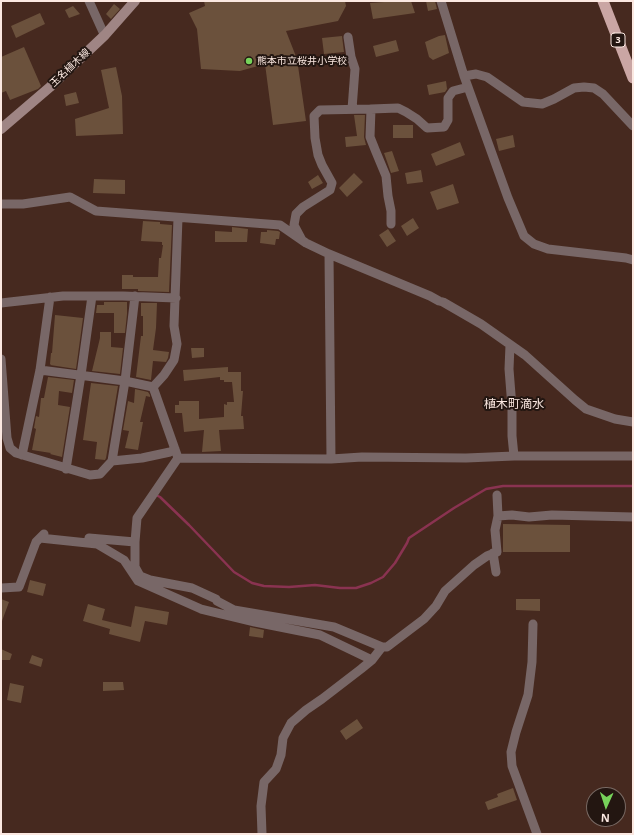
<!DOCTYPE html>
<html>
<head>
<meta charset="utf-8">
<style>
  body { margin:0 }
  #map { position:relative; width:634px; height:835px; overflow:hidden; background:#46291f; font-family:"Noto Sans",sans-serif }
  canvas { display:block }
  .frame { position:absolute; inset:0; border:2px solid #fbe8e1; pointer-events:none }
  .north { position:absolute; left:586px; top:787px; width:40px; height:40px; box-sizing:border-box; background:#231611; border:1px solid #796a64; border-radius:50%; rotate:183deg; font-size:11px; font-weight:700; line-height:16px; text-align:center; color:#fbe8e1 }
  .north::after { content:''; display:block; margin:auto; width:14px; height:18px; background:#76d25a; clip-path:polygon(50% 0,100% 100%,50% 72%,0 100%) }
</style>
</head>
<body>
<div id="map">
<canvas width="634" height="835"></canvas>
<div class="frame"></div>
<div class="north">N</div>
</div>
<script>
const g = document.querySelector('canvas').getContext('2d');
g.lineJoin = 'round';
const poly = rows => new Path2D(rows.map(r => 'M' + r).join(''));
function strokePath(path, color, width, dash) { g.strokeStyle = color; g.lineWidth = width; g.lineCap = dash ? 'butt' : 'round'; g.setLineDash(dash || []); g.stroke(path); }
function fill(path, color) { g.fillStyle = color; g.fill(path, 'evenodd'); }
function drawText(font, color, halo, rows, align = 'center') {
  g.font = font + ' "Noto Sans","Noto Sans JP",sans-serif'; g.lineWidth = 4; g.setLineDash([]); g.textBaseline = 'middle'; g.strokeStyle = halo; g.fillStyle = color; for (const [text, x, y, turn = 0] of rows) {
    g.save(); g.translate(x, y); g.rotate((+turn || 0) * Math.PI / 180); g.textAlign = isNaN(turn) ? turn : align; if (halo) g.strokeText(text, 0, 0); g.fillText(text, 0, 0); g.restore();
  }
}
strokePath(poly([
  [156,495,160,497,189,525,234,572,252,583,264,586,289,587,315,585,340,588,356,588,371,583,383,577,395,563,407,543,409,538,454,508,486,489,503,486,633,486]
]), '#8a3351', 2.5);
fill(poly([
  [204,1,345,1,346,6,338,21,286,31,297,59,306,121,273,125,265,64,240,71,201,69,197,29,189,13,205,6],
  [398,1,411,1,415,13,373,19,370,3],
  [426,1,435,1,437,9,428,11],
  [114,4,120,9,111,19,106,14],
  [73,6,80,14,69,18,65,10],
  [40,13,45,24,16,38,11,26],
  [445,35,449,53,433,60,429,57,425,42,439,36],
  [342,36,344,52,324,54,322,38],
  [396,40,399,51,376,57,373,46],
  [24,47,41,86,38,89,10,100,6,91,1,93,1,57],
  [116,67,122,96,123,134,76,136,75,119,109,108,101,70],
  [446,81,447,89,445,92,429,95,427,85],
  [76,92,79,103,66,106,64,95],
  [354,115,365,115,364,137,366,145,346,147,345,137,357,136],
  [393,125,413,125,413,138,393,138],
  [513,135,515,147,499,151,496,139],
  [460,142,465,155,436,166,431,154],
  [392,151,399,171,391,173,384,153],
  [421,170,423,182,407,184,405,173],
  [354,173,363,182,347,197,339,188],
  [318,175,323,183,312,189,308,182],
  [94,179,125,180,125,194,93,193],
  [453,184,459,203,437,210,430,192],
  [413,218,419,228,407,236,401,226],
  [143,221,160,222,160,224,172,225,169,292,138,291,138,289,122,289,122,275,133,275,133,277,158,277,159,258,161,258,163,245,162,245,162,242,141,241],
  [232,227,248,229,247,242,215,242,215,231,232,232],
  [388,229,396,241,387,247,379,235],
  [267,230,278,231,280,232,279,239,276,239,275,245,260,243,261,232,267,232],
  [104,302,127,302,127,314,125,333,114,333,114,313,96,313,97,305,104,305],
  [141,303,157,303,156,328,153,350,169,352,168,358,166,362,153,361,151,380,136,377,141,336,143,336,143,316,141,316],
  [55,315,83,318,76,369,50,365,51,364,50,364,51,353,52,353],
  [100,332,111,332,111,347,123,348,120,374,92,371,100,338],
  [191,348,204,348,204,357,192,358],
  [228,367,228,372,241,372,241,391,243,391,241,416,243,416,244,429,219,430,221,451,202,452,204,430,184,432,182,413,175,413,175,405,179,405,179,401,199,401,199,419,224,417,224,404,227,405,227,402,234,402,232,382,224,382,224,380,220,380,220,377,184,381,183,370,214,368],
  [48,377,74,380,72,393,59,391,58,405,70,407,62,457,50,454,51,453,32,450,36,429,34,428,36,416,39,417,41,398,44,398],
  [91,383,118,386,106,458,105,460,95,459,97,442,83,440],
  [135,389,148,392,150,395,150,397,146,396,140,422,143,422,138,450,125,448,129,431,123,430,128,401,134,403],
  [503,524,570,525,570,552,503,552],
  [30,580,46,584,43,596,27,592],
  [1,599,9,602,2,621,1,621],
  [516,599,540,599,540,611,516,610],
  [88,604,105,609,102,620,131,627,135,606,169,612,167,625,145,621,140,642,109,634,110,629,83,621],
  [250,627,264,630,263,638,249,636],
  [1,649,12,654,10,660,1,660],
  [32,655,43,659,41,667,29,663],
  [103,682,123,682,124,690,103,691],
  [10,683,24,686,21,703,7,700],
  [357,719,363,728,346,740,340,731],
  [513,788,517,800,488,810,485,802,498,797,497,794]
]), '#6b513c');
strokePath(poly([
  [89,1,103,32,105,35],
  [441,1,464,76,508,198,524,236,534,244,548,249,626,258,633,260],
  [348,37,351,57,355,69,352,109],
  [464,76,476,74,487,77,523,102,542,104,554,99,574,88,584,87,594,88,603,94,633,126],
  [1,204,23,204,70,197,96,211,280,225,306,243,329,254,430,296,439,301,443,302,481,324,525,355,575,400,586,409,615,419,633,422],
  [391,224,391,211,388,196,386,176,376,152,370,137,371,109,398,108,406,112,417,119,427,128,444,127,448,120,448,98,453,91,468,87],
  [302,240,294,225,296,214,303,207,330,190,332,183,322,165,318,155,315,138,314,116,320,110,371,109],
  [329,254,331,459],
  [1,303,63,296,123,296,176,298],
  [510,345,509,369,512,407,512,436,514,456],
  [1,359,7,438,10,448,16,453,90,475,100,474,112,461,142,458,170,452,175,449],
  [40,370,125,381,153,387],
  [22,455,40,370,50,297],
  [177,455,153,387,164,375,174,360,177,344,174,326,178,218],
  [178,458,137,518,135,542,135,567,140,576,150,580,192,588,216,599,217,601,234,610,334,627,382,647,387,647,424,619,436,606,445,591,474,565,487,556,497,552,495,530,498,516,512,515,529,517,552,515,633,517],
  [178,458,331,459,362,457,466,458,514,456,633,456],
  [112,461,125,381,135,296],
  [66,469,81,375,92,296],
  [497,495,498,516],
  [40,538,97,544,124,560,138,581,201,609,255,622,320,635,372,660],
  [89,538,135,542],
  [493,553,496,572],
  [1,588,19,587,36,542,44,534],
  [533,624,532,662,528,695,516,732,511,752,512,766,537,834],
  [262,834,261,806,264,782,276,769,281,755,283,738,291,723,306,710,322,699,361,669,372,660,382,647]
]), '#786767', 9);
strokePath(poly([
  [1,129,50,87,105,35,135,1]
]), '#9f8584', 10);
strokePath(poly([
  [603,1,633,78]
]), '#caa6a4', 11);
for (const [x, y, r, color] of [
  [249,61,4,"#76d25a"]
]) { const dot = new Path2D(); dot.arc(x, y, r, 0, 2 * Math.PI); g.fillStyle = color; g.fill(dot); strokePath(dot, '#231611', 1.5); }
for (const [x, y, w] of [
  [618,40,14]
]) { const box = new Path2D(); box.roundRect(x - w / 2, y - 7, w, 14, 3); g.fillStyle = '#231611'; g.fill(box); strokePath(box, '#fbe8e1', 1); }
drawText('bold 9px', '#fbe8e1', null, [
  ["3",618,40]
]);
drawText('10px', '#fbe8e1', '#231611', [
  ["熊本市立桜井小学校",257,61]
], 'left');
drawText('10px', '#fbe8e1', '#231611', [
  ["玉名植木線",70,68,-43]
]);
drawText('12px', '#fbe8e1', '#231611', [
  ["植木町滴水",514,405]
]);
</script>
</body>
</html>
